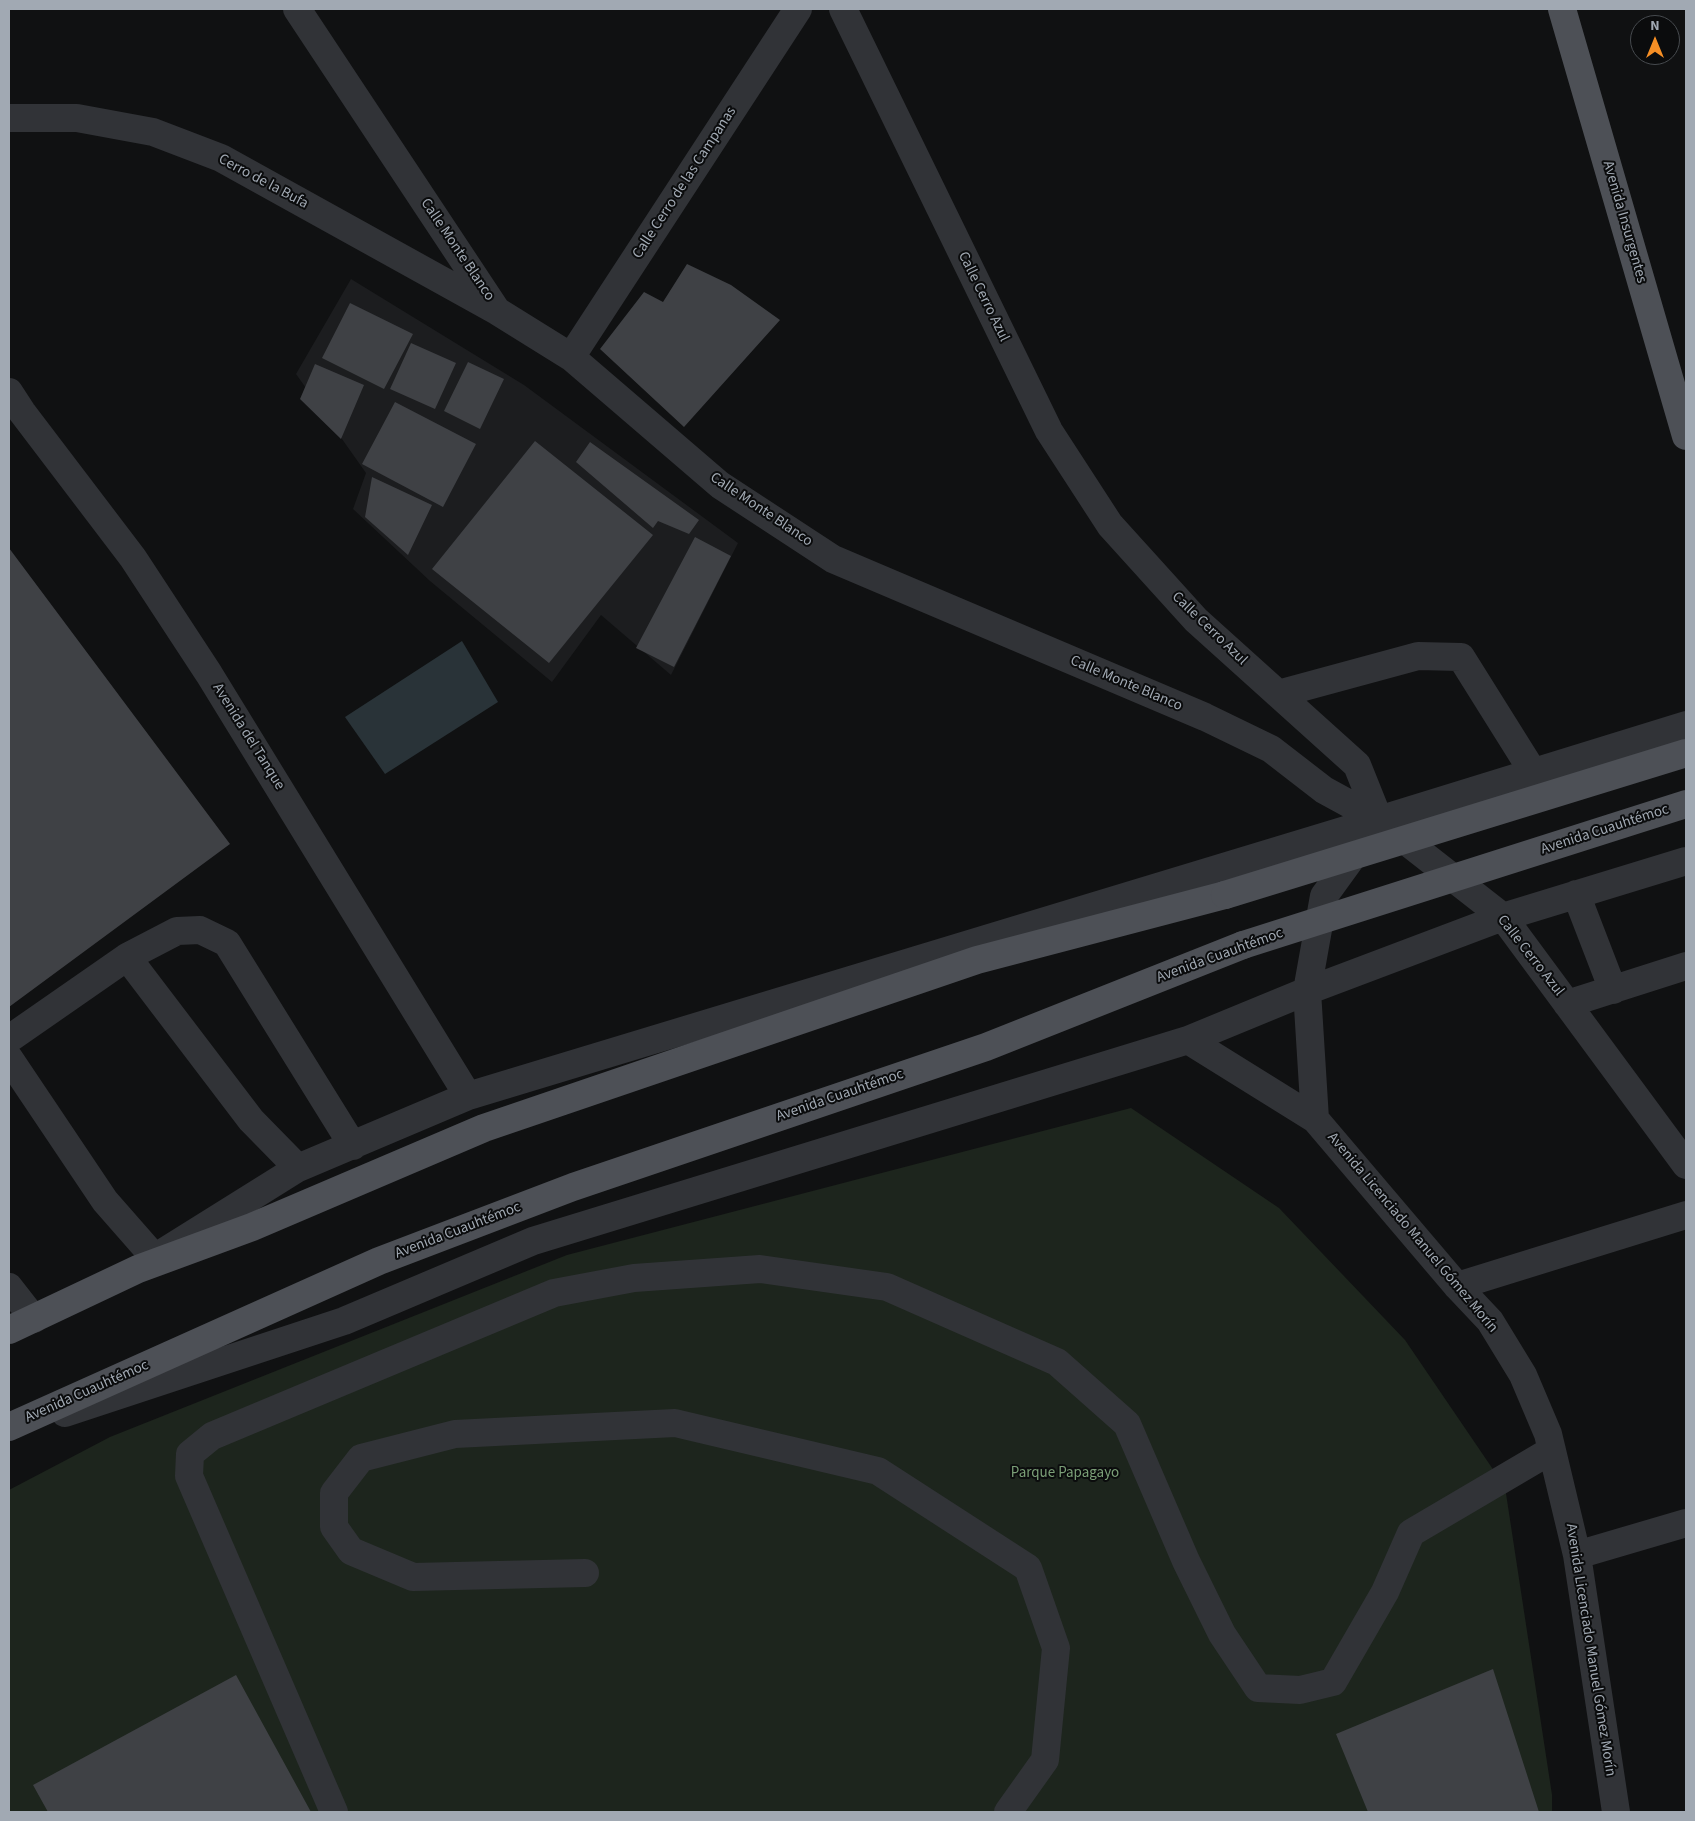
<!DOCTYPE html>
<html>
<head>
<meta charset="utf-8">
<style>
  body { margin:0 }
  #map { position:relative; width:1695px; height:1821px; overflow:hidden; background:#101112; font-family:"Source Sans 3",sans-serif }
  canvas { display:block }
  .frame { position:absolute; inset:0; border:10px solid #a1a9b3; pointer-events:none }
  .north { position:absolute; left:1630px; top:15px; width:50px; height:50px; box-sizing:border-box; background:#0b0c0d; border:1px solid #474b4f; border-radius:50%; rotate:0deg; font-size:14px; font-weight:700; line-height:20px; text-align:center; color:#a1a9b3 }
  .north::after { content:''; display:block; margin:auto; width:18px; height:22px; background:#f68f25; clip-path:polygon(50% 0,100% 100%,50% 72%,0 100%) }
</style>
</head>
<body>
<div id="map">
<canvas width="1695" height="1821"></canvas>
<div class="frame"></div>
<div class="north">N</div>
</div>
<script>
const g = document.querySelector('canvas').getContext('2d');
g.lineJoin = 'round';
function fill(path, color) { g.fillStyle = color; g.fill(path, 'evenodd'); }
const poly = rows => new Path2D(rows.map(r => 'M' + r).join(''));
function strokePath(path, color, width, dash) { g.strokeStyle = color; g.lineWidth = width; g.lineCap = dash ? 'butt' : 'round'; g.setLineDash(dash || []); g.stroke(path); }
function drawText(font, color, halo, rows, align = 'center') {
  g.font = font + ' "Source Sans 3",sans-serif'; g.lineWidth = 4; g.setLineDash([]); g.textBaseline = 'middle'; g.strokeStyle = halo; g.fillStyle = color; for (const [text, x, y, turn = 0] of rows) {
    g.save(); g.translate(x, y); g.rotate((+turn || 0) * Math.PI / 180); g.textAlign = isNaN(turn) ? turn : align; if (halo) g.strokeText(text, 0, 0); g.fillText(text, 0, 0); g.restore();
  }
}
fill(poly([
  [351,279,524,385,738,543,671,675,601,615,552,682,430,581,353,509,366,473,296,374]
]), '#1c1d1f');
fill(poly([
  [1131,1108,1279,1208,1405,1340,1505,1487,1552,1795,1552,1812,9,1812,9,1490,110,1437,567,1255]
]), '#1d251d');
fill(poly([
  [462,641,498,702,385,774,345,717]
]), '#293338');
fill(poly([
  [687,264,731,285,780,320,684,427,600,349,644,292,663,302],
  [350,303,413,334,384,389,322,358],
  [411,343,456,363,435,409,390,389],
  [468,362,504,379,480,429,444,411],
  [315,364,364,385,341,439,300,399],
  [395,402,476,444,443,507,362,464],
  [535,441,653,535,549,663,432,569],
  [590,442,699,520,689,534,658,521,653,528,576,462],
  [372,477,432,505,408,555,365,517],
  [695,537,731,556,674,667,636,648],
  [9,548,230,844,9,1007],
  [1493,1669,1539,1812,1368,1812,1336,1734],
  [236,1675,311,1812,48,1812,33,1785]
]), '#3f4145');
strokePath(poly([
  [297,9,495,308],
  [843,9,1049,431,1110,525,1196,620,1357,765,1379,820,1503,917,1686,1165],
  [9,118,77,118,153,132,221,158,497,311,571,357,720,485,833,559,1205,717,1271,749,1324,790,1379,820],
  [571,357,798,9],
  [9,392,22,412,133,558,209,674,468,1096],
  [1278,694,1418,656,1461,657,1533,772],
  [1576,894,1613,990],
  [127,957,177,931,200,930,227,943,353,1146],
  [1567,1004,1686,966],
  [9,1039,127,957,251,1120,298,1168],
  [1188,1040,1315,1119,1457,1286,1490,1321,1523,1375,1548,1434,1577,1555,1616,1812],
  [9,1058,105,1201,155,1258],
  [1315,1119,1307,991,1324,896,1361,845],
  [162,1253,298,1168,468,1096,1379,820,1686,725],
  [1457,1286,1686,1215],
  [9,1287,34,1319],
  [65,1413,344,1321,533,1241,1188,1040,1307,991,1503,917,1686,861],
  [1577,1555,1686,1523],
  [585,1573,413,1577,351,1551,334,1527,334,1493,361,1458,455,1434,675,1423,878,1471,1028,1568,1056,1648,1045,1760,1008,1812],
  [334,1812,189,1476,190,1454,212,1436,554,1293,634,1278,760,1269,887,1287,1057,1362,1127,1424,1186,1561,1222,1634,1258,1688,1300,1690,1333,1682,1385,1592,1411,1533,1552,1450]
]), '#313337', 28);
strokePath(poly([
  [1562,9,1686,436],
  [9,1330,138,1269,252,1227,484,1128,977,960,1225,895],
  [9,1427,379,1261,573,1187,986,1047,1243,945]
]), '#4d5056', 28);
strokePath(poly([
  [1225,895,1686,753],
  [1243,945,1686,804]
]), '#4d5056', 28);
drawText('15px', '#a1a9b3', '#0b0c0d', [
  ["Cerro de la Bufa",263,182,28],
  ["Calle Cerro de las Campanas",685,183,-57],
  ["Avenida Insurgentes",1624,222,74],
  ["Calle Monte Blanco",457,250,56],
  ["Calle Cerro Azul",983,297,64],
  ["Calle Monte Blanco",761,510,34],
  ["Calle Cerro Azul",1209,629,44],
  ["Calle Monte Blanco",1126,684,23],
  ["Avenida del Tanque",248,737,58],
  ["Avenida Cuauhtémoc",1605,830,-18],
  ["Avenida Cuauhtémoc",1220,956,-20],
  ["Calle Cerro Azul",1530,956,52],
  ["Avenida Cuauhtémoc",840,1096,-19],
  ["Avenida Cuauhtémoc",458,1231,-21],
  ["Avenida Licenciado Manuel Gómez Morín",1412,1233,50],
  ["Avenida Cuauhtémoc",87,1392,-24],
  ["Avenida Licenciado Manuel Gómez Morín",1590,1650,81]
]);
drawText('15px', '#7b9f77', '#0b0c0d', [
  ["Parque Papagayo",1065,1474]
]);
</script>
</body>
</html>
